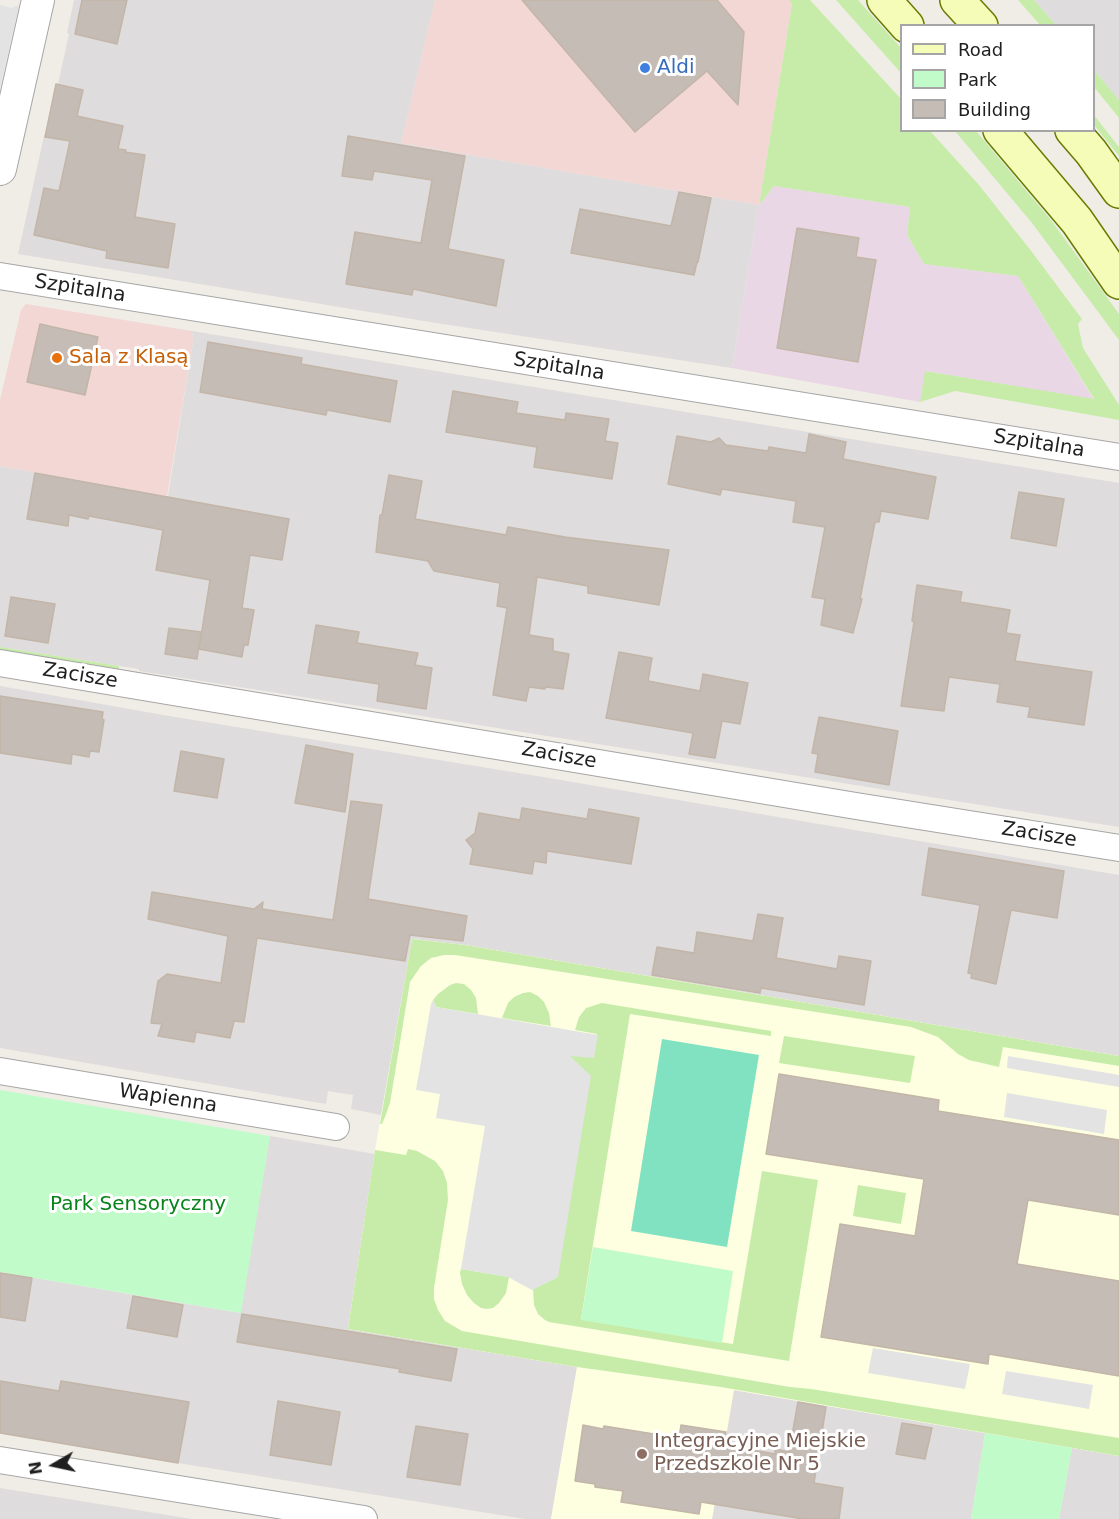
<!DOCTYPE html>
<html>
<head>
<meta charset="utf-8">
<style>
  body { margin:0 }
  #map { position:relative; width:1119px; height:1519px; overflow:hidden; background:#f0ede6; font-family:"DejaVu Sans",sans-serif }
  canvas { display:block }
  .legend { position:absolute; left:900px; top:24px; width:195px; height:108px; box-sizing:border-box; background:#fff; border:2px solid #a5a5a5; margin:0; padding:8px 10px; list-style:none; font-size:18px; color:#1f1f1f }
  .legend li { display:flex; align-items:center; gap:12px; height:30px }
  .legend b { width:30px; border:2px solid #a5a5a5 }
  .north { position:absolute; left:24px; top:1435px; width:60px; height:60px; -webkit-text-stroke:4px #fff; paint-order:stroke; rotate:261deg; font-size:16px; font-weight:700; line-height:24px; text-align:center; color:#1f1f1f }
  .north::after { content:''; display:block; margin:auto; width:21px; height:27px; background:#1f1f1f; clip-path:polygon(50% 0,100% 100%,50% 72%,0 100%) }
</style>
</head>
<body>
<div id="map">
<canvas width="1119" height="1519"></canvas>
<ul class="legend">
<li><b style="height:8px;background:#f4fcb8"></b>Road</li>
<li><b style="height:16px;background:#c2fbca"></b>Park</li>
<li><b style="height:16px;background:#c5bcb5"></b>Building</li>
</ul>
<div class="north">N</div>
</div>
<script>
const g = document.querySelector('canvas').getContext('2d');
g.lineJoin = 'round';
function fill(path, color) { g.fillStyle = color; g.fill(path, 'evenodd'); }
const poly = rows => new Path2D(rows.map(r => 'M' + r).join(''));
function strokePath(path, color, width, dash) { g.strokeStyle = color; g.lineWidth = width; g.lineCap = dash ? 'butt' : 'round'; g.setLineDash(dash || []); g.stroke(path); }
function drawText(font, color, halo, rows, align = 'center') {
  g.font = font + ' "DejaVu Sans",sans-serif'; g.lineWidth = 6; g.setLineDash([]); g.textBaseline = 'middle'; g.strokeStyle = halo; g.fillStyle = color; for (const [text, x, y, turn = 0] of rows) {
    g.save(); g.translate(x, y); g.rotate((+turn || 0) * Math.PI / 180); g.textAlign = isNaN(turn) ? turn : align; if (halo) g.strokeText(text, 0, 0); g.fillText(text, 0, 0); g.restore();
  }
}
fill(poly([
  [74,0,435,0,401,143,759,205,732,368,436,323,18,254,44,136,45,135,58,84,69,34,67,33],
  [1034,0,1119,0,1119,100,1094,70,1094,26,1056,25],
  [192,331,1119,483,1119,827,139,671,139,669,0,647,0,466,168,496,193,342],
  [0,686,169,716,543,777,1119,875,1119,1056,465,945,413,939,381,1115,351,1109,353,1095,328,1091,326,1104,0,1048],
  [270,1136,375,1154,348,1329,577,1367,551,1519,525,1519,178,1463,0,1433,0,1272,240,1313],
  [733,1390,985,1433,971,1519,712,1519],
  [1072,1448,1119,1456,1119,1519,1059,1519],
  [0,1488,192,1519,0,1519]
]), '#dedcdc');
fill(poly([
  [435,0,789,0,792,4,759,205,401,143],
  [26,304,192,331,193,342,167,496,0,466,0,400,21,310]
]), '#f2d7d4');
fill(poly([
  [774,186,910,207,907,235,924,264,1018,276,1094,400,926,371,920,402,732,368,759,205]
]), '#ead7e5');
fill(poly([
  [412,939,465,945,1119,1056,1119,1456,734,1390,712,1519,551,1519,577,1367,348,1329,375,1150]
]), '#fdffe0');
fill(poly([
  [789,0,810,0,901,99,902,130,930,131,979,185,1032,252,1082,319,1078,324,1083,348,1119,405,1119,420,955,391,920,402,925,371,1094,399,1018,276,924,264,907,235,910,207,774,186,759,205,792,4],
  [836,0,858,0,901,48,901,73],
  [1018,0,1034,0,1056,25,1040,25],
  [1094,70,1119,100,1119,118,1094,87],
  [1094,115,1119,147,1119,156,1094,125],
  [955,131,976,131,1051,220,1119,314,1119,340,1032,223],
  [0,647,119,666,119,671,0,652],
  [412,939,465,945,1119,1056,1119,1066,1003,1047,999,1067,969,1060,958,1054,938,1037,911,1027,455,955,444,955,431,958,421,966,410,982,390,1103,385,1117,382,1124,380,1124],
  [456,983,464,984,471,990,476,998,478,1014,436,1007,433,1000,438,994,450,985],
  [530,992,538,996,544,1002,549,1013,551,1026,502,1018,508,1003,514,997,523,993],
  [602,1003,771,1031,771,1036,630,1014,581,1319,733,1344,762,1171,818,1180,789,1361,549,1322,545,1320,538,1314,534,1305,533,1289,558,1277,570,1055,597,1034,575,1030,579,1017,586,1008],
  [784,1036,915,1056,910,1083,779,1063],
  [408,1149,417,1151,435,1161,443,1171,447,1183,448,1200,434,1288,434,1299,438,1310,445,1321,462,1331,790,1387,811,1389,1119,1438,1119,1456,721,1387,577,1367,348,1329,375,1150,406,1155],
  [858,1185,906,1193,901,1224,853,1216],
  [461,1269,509,1277,506,1293,499,1303,493,1308,487,1309,481,1308,474,1303,467,1295,462,1284,460,1273]
]), '#c7ecaa');
fill(poly([
  [0,1090,270,1136,241,1313,0,1272],
  [593,1247,733,1271,722,1343,581,1320],
  [985,1433,1072,1448,1059,1519,971,1519]
]), '#c2fbca');
fill(poly([
  [662,1039,759,1055,727,1247,631,1231]
]), '#81e2c2');
fill(poly([
  [0,5,11,8,19,5,0,88],
  [433,1000,436,1007,598,1035,594,1058,570,1056,591,1076,558,1277,532,1290,508,1277,461,1269,485,1126,436,1118,440,1094,416,1090,431,1004],
  [1008,1056,1119,1075,1119,1087,1007,1068],
  [1007,1093,1107,1110,1104,1134,1004,1117],
  [873,1348,970,1364,965,1389,868,1373],
  [1006,1371,1093,1385,1089,1409,1002,1394]
]), '#e3e3e3');
const building = poly([
  [82,0,127,0,117,44,75,34,82,0],
  [522,0,717,0,744,32,738,105,707,71,635,132,522,0],
  [56,84,83,90,77,116,123,126,118,149,126,150,125,152,145,155,135,217,175,224,168,268,106,258,107,251,34,235,44,188,59,191,70,141,45,137,56,84],
  [348,136,465,156,448,249,504,260,496,306,413,289,412,295,346,284,355,232,421,243,432,180,374,171,372,180,342,176,348,136],
  [679,192,711,198,698,262,697,262,694,275,571,253,580,209,671,226,679,192],
  [797,228,859,238,856,257,876,260,858,362,777,348,797,228],
  [40,324,98,337,85,395,27,382,40,324],
  [208,342,302,358,301,364,397,381,390,422,327,410,326,415,200,392,208,342],
  [453,391,518,402,516,413,565,420,566,413,609,419,605,441,618,443,612,479,534,467,537,447,446,432,453,391],
  [809,434,846,442,843,459,936,477,928,519,881,511,879,522,875,522,860,599,862,599,853,633,821,625,825,599,812,597,825,527,793,522,796,501,722,489,720,495,668,484,677,436,711,442,719,438,726,445,768,451,769,447,806,453,809,434],
  [35,473,289,519,282,560,250,555,242,608,254,610,248,645,244,645,242,657,199,649,210,580,156,570,163,530,89,516,88,519,69,515,68,526,27,519,35,473],
  [389,475,422,481,415,519,506,535,508,527,565,537,669,550,659,605,588,593,588,586,537,577,529,635,553,639,553,651,569,654,563,689,546,687,545,689,529,687,526,701,493,695,507,608,497,606,500,583,434,571,428,561,376,552,380,515,382,515,389,475],
  [1019,492,1064,499,1056,546,1011,538,1019,492],
  [917,585,962,592,960,602,1010,610,1006,633,1020,635,1015,661,1092,672,1084,725,1028,717,1030,707,997,702,1000,684,949,677,944,711,901,706,914,622,912,621,917,585],
  [11,597,55,604,48,643,5,636,11,597],
  [316,625,359,632,357,643,418,653,415,665,432,668,426,709,377,701,379,684,308,673,316,625],
  [169,628,201,632,197,659,165,654,169,628],
  [619,652,652,658,648,681,700,691,703,674,748,683,740,724,722,721,715,758,689,754,693,733,606,718,619,652],
  [0,696,103,712,102,719,104,720,99,752,90,751,89,757,72,754,71,764,0,753,0,696],
  [819,717,898,731,889,785,815,772,818,754,812,753,819,717],
  [306,745,353,754,345,812,295,803,306,745],
  [181,751,224,759,217,798,174,791,181,751],
  [351,801,382,805,368,899,467,916,463,941,410,935,405,961,257,938,244,1022,234,1021,230,1038,196,1032,194,1042,158,1036,162,1024,151,1023,158,981,167,974,221,983,228,936,148,919,152,892,254,909,263,902,262,909,333,920,351,801],
  [522,808,587,819,589,809,639,818,631,864,547,851,546,863,534,861,532,874,470,864,473,849,466,840,475,833,479,813,520,820,522,808],
  [929,848,1064,871,1057,918,1011,910,996,984,971,978,972,974,968,973,980,905,922,895,929,848],
  [758,914,783,918,776,958,837,969,839,956,871,961,864,1005,761,988,760,993,652,975,657,947,694,953,697,932,753,941,758,914],
  [779,1074,939,1100,938,1111,1119,1140,1119,1215,1028,1200,1017,1264,1119,1281,1119,1376,989,1354,988,1364,821,1337,840,1224,915,1236,924,1179,766,1154,779,1074],
  [0,1273,32,1278,25,1321,0,1317,0,1273],
  [133,1296,183,1305,177,1337,127,1328,133,1296],
  [242,1314,457,1349,451,1381,399,1372,400,1369,237,1342,242,1314],
  [0,1381,59,1391,61,1381,189,1402,178,1463,0,1433,0,1381],
  [278,1401,340,1412,331,1465,270,1455,278,1401],
  [798,1402,826,1407,814,1483,843,1488,839,1519,803,1519,701,1502,699,1514,621,1502,623,1491,595,1487,595,1484,575,1481,583,1425,603,1429,604,1426,679,1438,681,1425,726,1432,724,1445,775,1454,775,1449,789,1452,798,1402],
  [902,1423,932,1428,925,1459,896,1454,902,1423],
  [416,1426,468,1434,460,1485,407,1477,416,1426]
]);
fill(building, '#c5bcb5');
strokePath(building, '#c3b5a7', 1.5);
const minor = poly([
  [0,276,1119,457],
  [0,663,856,806,1119,848],
  [0,1071,336,1127],
  [0,1460,364,1519]
]);
const tertiary = poly([
  [0,169,38,0]
]);
const secondary = poly([
  [884,0,907,26],
  [957,0,981,26],
  [1000,130,1077,221,1119,282],
  [1072,130,1091,152,1119,191]
]);
strokePath(minor, '#a6a6a6', 28);
strokePath(tertiary, '#a6a6a6', 34);
strokePath(secondary, '#677c01', 36);
strokePath(minor, '#fff', 26);
strokePath(tertiary, '#fff', 32);
strokePath(secondary, '#f4fcb8', 33);
for (const [x, y, r, color] of [
  [645,68,6,"#3f7fe0"],
  [57,358,6,"#e8710a"],
  [642,1454,6,"#8d6e63"]
]) { const dot = new Path2D(); dot.arc(x, y, r, 0, 2 * Math.PI); g.fillStyle = color; g.fill(dot); strokePath(dot, '#fff', 2); }
drawText('20px', '#366cbe', '#fff', [
  ["Aldi",657,68]
], 'left');
drawText('20px', '#1f1f1f', '#fff', [
  ["Szpitalna",80,289,9],
  ["Szpitalna",559,367,9],
  ["Szpitalna",1039,444,9],
  ["Zacisze",80,676,9],
  ["Zacisze",559,756,10],
  ["Zacisze",1039,835,9],
  ["Wapienna",168,1099,9]
]);
drawText('20px', '#c56008', '#fff', [
  ["Sala z Klasą",69,358]
], 'left');
drawText('20px', '#088319', '#fff', [
  ["Park Sensoryczny",138,1205]
]);
drawText('20px', '#785e54', '#fff', [
  ["Integracyjne Miejskie",654,1442],
  ["Przedszkole Nr 5",654,1465]
], 'left');
</script>
</body>
</html>
